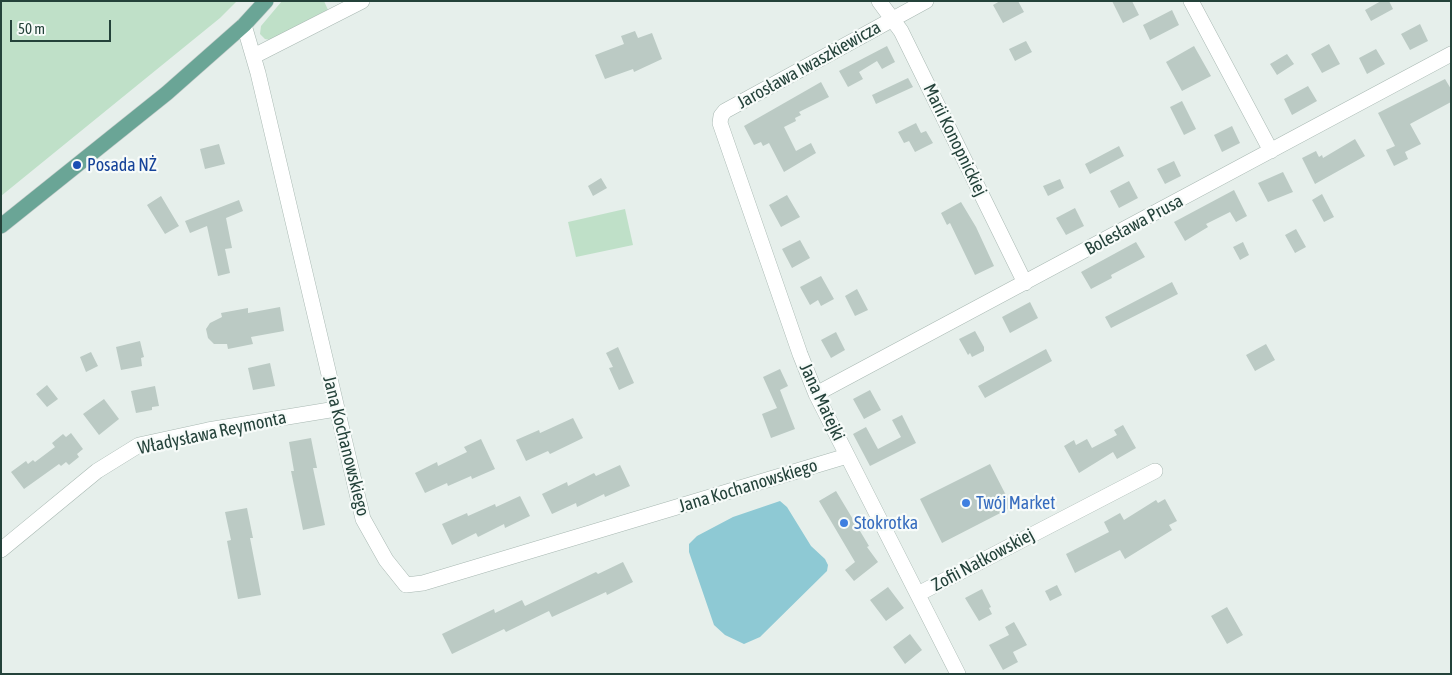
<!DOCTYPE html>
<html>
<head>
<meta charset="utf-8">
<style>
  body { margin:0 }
  #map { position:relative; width:1452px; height:675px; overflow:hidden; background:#e6efeb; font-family:"Asap Condensed",sans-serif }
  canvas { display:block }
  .frame { position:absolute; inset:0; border:2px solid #24423a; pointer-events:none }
  .scale { position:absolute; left:10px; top:20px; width:101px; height:22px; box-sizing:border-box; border:2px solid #24423a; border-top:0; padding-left:6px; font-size:15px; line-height:18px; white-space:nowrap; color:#24423a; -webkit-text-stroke:4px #f7fbf9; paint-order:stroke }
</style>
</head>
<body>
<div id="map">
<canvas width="1452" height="675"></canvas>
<div class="frame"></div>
<div class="scale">50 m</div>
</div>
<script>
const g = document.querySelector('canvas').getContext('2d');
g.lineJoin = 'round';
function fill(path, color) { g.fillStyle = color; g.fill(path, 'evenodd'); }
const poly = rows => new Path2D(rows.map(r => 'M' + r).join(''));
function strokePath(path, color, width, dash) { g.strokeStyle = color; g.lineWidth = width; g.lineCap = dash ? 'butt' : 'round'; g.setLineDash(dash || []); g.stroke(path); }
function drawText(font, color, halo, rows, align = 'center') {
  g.font = font + ' "Asap Condensed",sans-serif'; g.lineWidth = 4.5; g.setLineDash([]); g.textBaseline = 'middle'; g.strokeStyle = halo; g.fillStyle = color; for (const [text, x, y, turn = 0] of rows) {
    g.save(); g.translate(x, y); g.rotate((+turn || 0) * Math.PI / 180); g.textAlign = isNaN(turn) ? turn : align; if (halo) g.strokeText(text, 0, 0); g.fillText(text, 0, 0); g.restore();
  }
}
fill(poly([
  [1,1,237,1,220,18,1,196],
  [282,1,324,1,328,10,270,40,265,39,260,34,261,26],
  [625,209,633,245,576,257,568,222]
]), '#bfe0c8');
fill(poly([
  [780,501,787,507,811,546,825,559,828,565,827,571,760,637,744,644,725,635,714,625,689,552,689,544,697,536,733,517]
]), '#8ec9d4');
fill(poly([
  [1000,1,1018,1,1024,12,1003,23,993,5],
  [1112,1,1132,1,1139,15,1123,23],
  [1381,1,1389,1,1393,9,1371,21,1365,10],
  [1172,10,1179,25,1150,40,1143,25],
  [1420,24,1428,41,1410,50,1401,34],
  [635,31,638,38,652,33,662,59,634,72,633,69,605,79,595,55,624,44,621,36],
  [1026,41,1032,52,1015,61,1009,49],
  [1329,44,1340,64,1322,73,1311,54],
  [887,46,895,62,882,69,877,61,859,72,863,79,848,87,839,71],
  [1194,46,1211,76,1182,91,1166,62],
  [1376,49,1385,64,1367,74,1359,58],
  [1287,54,1294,64,1277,75,1270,64],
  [908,78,913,87,876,104,872,95],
  [1445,79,1451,89,1451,102,1410,124,1421,144,1405,152,1408,159,1394,166,1386,150,1395,146,1378,113],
  [821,82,829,97,799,112,801,115,795,118,796,121,784,127,796,151,811,143,816,153,784,172,769,143,763,146,761,142,754,145,744,126],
  [1308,86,1317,101,1292,115,1284,99],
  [1182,101,1196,129,1184,135,1170,107],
  [916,123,921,133,926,131,933,143,915,152,909,141,904,143,898,132],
  [1232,126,1240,143,1222,152,1214,135],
  [1355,139,1365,156,1315,184,1302,158,1316,151,1319,157,1322,155,1323,158],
  [219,144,225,164,205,169,200,149],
  [1119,146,1124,156,1090,174,1085,164],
  [1174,161,1181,176,1165,184,1157,169],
  [1283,172,1293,192,1268,202,1258,183],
  [601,178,607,188,593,196,588,186],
  [1060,179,1064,188,1048,196,1043,186],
  [1129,181,1138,198,1119,208,1110,191],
  [1234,190,1247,216,1236,222,1230,212,1206,224,1208,227,1185,241,1174,222],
  [1322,194,1334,217,1324,222,1312,200],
  [787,195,800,217,781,227,769,205],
  [161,196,179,226,165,234,147,205],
  [239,200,243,211,226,218,232,248,225,249,230,273,218,276,207,226,190,233,185,221],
  [961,202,976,227,994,266,975,275,950,223,947,225,941,213],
  [1075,208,1084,226,1066,235,1056,218],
  [1296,229,1306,247,1295,253,1285,235],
  [800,240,810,258,792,268,782,249],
  [1136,242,1145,257,1111,275,1112,278,1091,289,1081,272],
  [1243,242,1249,255,1240,260,1233,247],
  [821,276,834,299,821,306,818,300,810,305,800,287],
  [1172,282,1178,294,1111,328,1105,317],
  [857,289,868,310,855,316,845,296],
  [1030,302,1038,318,1010,333,1002,317],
  [280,307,284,331,251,337,253,344,228,349,227,344,214,344,208,338,206,329,210,323,222,317,221,313,248,308,248,313],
  [975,331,984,347,984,351,972,357,970,353,968,355,959,339],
  [836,332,845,350,831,358,821,340],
  [140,341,144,357,141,358,142,366,121,370,116,347],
  [1266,344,1275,360,1255,371,1246,355],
  [618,347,634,383,619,390,609,368,613,367,606,353],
  [1046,349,1052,361,985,398,978,386],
  [91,352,98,366,86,372,80,357],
  [270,363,275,386,253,390,248,368],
  [780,369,788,386,780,390,795,429,771,438,762,414,777,408,763,377],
  [47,385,58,399,47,407,36,394],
  [155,386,159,406,152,407,152,410,136,413,131,391],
  [870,390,881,410,864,419,853,399],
  [104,399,119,419,99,435,83,414],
  [902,415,916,443,870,466,853,434,866,427,878,449,901,437,892,420],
  [573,418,583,438,550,454,548,451,526,461,516,440,539,430,540,433],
  [1123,425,1136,448,1117,459,1113,452,1079,473,1064,446,1074,440,1076,445,1087,439,1092,448,1117,435,1114,430],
  [71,433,83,449,77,454,79,457,69,465,66,462,61,466,59,464,24,489,11,472,26,461,28,464,33,460,35,462,55,447,52,443,63,434,66,437],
  [311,438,317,468,313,468,325,525,303,530,291,471,294,471,289,442],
  [481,439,495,469,472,479,471,476,448,486,447,483,425,493,415,473,437,462,438,466,467,452,464,447],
  [990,464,1012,507,942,543,920,499],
  [620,465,630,486,605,497,604,494,577,507,576,503,552,514,542,494,567,482,568,486,594,473,596,476],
  [836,491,869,546,867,547,878,562,854,581,845,570,855,562,819,501],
  [520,496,530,516,505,528,504,524,478,537,476,533,452,545,442,524,467,513,468,516,495,504,496,507],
  [1165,499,1177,521,1169,525,1172,530,1125,559,1120,550,1075,573,1066,554,1109,532,1104,522,1120,513,1124,520,1156,500,1158,503],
  [247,508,253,538,250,538,261,595,238,599,227,541,231,540,225,512],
  [623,562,633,582,607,595,606,592,552,617,549,611,506,632,504,629,452,654,442,634,494,609,495,613,522,600,525,606,596,572,598,574],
  [1057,585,1062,595,1050,601,1045,591],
  [888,587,904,608,886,621,870,600],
  [982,589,991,607,989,608,992,614,979,621,965,598],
  [1227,607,1243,635,1227,644,1211,616],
  [1014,622,1027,645,1013,652,1018,662,1003,670,989,645,1009,635,1005,627],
  [910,634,922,650,905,664,893,647]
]), '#bbcac4');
const minor = poly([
  [879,1,901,31,1025,283],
  [926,1,725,111,721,116,720,123,800,354,816,394,958,674],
  [1191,1,1271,151],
  [244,25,258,73,363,519,386,560,406,585,423,583,847,456],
  [254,56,362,1],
  [816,394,1451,54],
  [1,550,97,471,139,445,208,430,336,409],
  [918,594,1155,471]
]);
const major = poly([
  [1,226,167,93,244,25,266,1]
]);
strokePath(minor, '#a8b8b2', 16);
strokePath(major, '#c2cac8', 16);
strokePath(minor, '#fff', 15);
strokePath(major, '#6aa596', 15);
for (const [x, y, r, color] of [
  [77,165,5,"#1a4fb4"],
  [966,503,5,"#3f7fe0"],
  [844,523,5,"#3f7fe0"]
]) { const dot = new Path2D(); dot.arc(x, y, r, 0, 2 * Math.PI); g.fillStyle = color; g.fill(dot); strokePath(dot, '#f7fbf9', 2); }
drawText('18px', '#24423a', '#f7fbf9', [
  ["Jarosława Iwaszkiewicza",809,65,-29],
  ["Marii Konopnickiej",955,140,64],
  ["Bolesława Prusa",1134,225,-28],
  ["Jana Matejki",822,402,65],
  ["Władysława Reymonta",212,433,-12],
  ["Jana Kochanowskiego",346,446,76],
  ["Jana Kochanowskiego",748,486,-17],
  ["Zofii Nałkowskiej",983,560,-28]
]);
drawText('18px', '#164399', '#f7fbf9', [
  ["Posada NŻ",87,165]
], 'left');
drawText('18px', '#366cbe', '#f7fbf9', [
  ["Twój Market",976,503],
  ["Stokrotka",854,523]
], 'left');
</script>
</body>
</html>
